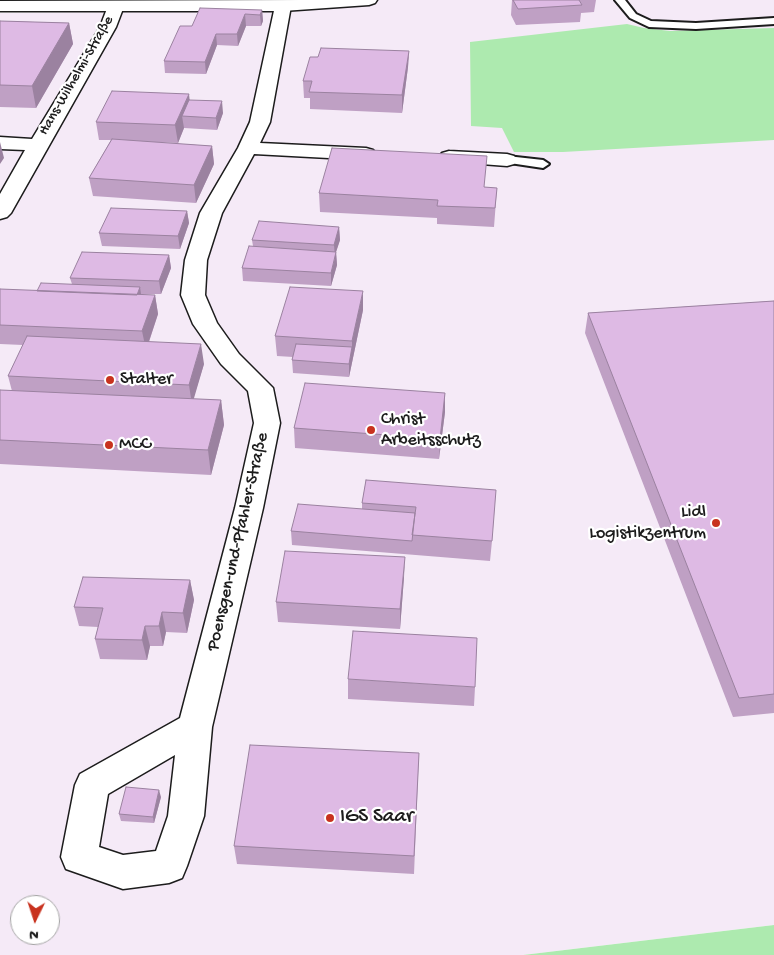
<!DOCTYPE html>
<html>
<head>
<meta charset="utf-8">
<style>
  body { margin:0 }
  #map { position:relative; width:774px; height:955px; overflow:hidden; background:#fff; font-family:"Gochi Hand",sans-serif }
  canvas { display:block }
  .north { position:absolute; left:10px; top:895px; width:50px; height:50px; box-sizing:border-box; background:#fff; border:1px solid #a4a4a4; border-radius:50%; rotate:184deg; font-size:14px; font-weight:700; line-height:20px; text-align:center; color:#1c1c1c }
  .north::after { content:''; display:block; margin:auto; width:18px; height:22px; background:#c8321e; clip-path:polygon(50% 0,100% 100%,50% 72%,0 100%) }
</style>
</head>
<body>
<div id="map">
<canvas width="774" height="955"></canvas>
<div class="north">N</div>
</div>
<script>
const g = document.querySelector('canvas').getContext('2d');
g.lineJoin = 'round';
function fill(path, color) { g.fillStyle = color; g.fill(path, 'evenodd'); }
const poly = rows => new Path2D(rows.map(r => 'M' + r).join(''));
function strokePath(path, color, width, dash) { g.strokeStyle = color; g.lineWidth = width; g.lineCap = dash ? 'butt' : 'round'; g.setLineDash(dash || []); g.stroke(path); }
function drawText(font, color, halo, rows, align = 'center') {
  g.font = font + ' "Gochi Hand",sans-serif'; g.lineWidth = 4.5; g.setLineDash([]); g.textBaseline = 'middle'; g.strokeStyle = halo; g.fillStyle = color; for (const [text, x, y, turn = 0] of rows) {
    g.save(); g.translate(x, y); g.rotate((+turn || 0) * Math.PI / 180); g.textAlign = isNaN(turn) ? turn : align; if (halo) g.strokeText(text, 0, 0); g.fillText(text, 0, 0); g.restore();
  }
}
fill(poly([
  [366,0,774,0,774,925,523,955,0,955,0,13,142,12],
  [20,905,50,905,50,935,20,935]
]), '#f5eaf7');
fill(poly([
  [627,24,644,28,670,31,774,28,774,140,563,152,514,152,502,128,471,126,470,42],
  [774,925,774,955,523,955]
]), '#adeaaf');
const service = poly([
  [615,0,625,0,636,14,651,21,696,23,774,18,774,24,696,29,649,27,630,18,615,0],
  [507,156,543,160,549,164,543,168,503,162,501,160,507,156]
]);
const minor = poly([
  [116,1,122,3,124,6,116,27,11,213,7,217,0,219,0,194,25,150,0,149,0,137,32,139,100,27,108,6,110,3,116,1],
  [283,1,289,3,291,6,270,122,260,143,366,148,373,150,376,154,373,158,366,160,254,154,222,213,207,260,205,295,217,323,239,354,273,388,280,423,263,508,212,727,204,816,187,866,182,878,169,883,123,889,66,869,61,857,75,785,80,774,180,718,235,508,254,423,248,391,221,364,193,324,181,295,185,260,200,213,238,148,250,122,275,6,277,3,283,1],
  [175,755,168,816,156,851,123,855,99,847,108,794,175,755],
  [449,151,507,154,514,156,517,160,514,164,507,166,442,161,439,157,442,153,449,151]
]);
const tertiary = poly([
  [299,0,377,0,375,3,369,5,283,11,0,11,0,1,299,0]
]);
strokePath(service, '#1c1c1c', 4);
strokePath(minor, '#1c1c1c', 3);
strokePath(tertiary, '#1c1c1c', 3);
fill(service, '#fff');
fill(minor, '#fff');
fill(tertiary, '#fff');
fill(poly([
  [512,0,596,0,594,12,581,13,580,22,516,25,511,15],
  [262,10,263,21,261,26,246,26,238,46,217,45,206,74,165,73,164,61,192,26],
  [0,21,69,23,73,44,36,108,0,107],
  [409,51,408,67,402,113,310,109,310,98,304,98,303,81,318,57],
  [189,100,223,113,217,130,184,128,178,143,152,142,212,146,214,164,196,203,93,196,89,178,111,140,99,140,96,122],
  [484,187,497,188,494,227,437,224,437,218,320,212,319,193],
  [187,211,189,223,180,249,102,246,99,233],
  [339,227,340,240,336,252,337,265,331,286,243,281,242,268,253,246,252,240],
  [169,255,171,268,161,294,141,294,141,295,155,295,158,314,149,342,204,364,193,399,221,400,224,425,211,475,0,464,0,390,12,391,8,376,23,345,0,344,0,289,37,291,72,284,70,278],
  [774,301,774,713,733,717,585,333,588,313],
  [363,310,349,377,293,373,292,360,293,357,277,356,275,336],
  [445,393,445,412,439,459,295,448,294,428],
  [366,480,492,541,490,561,292,545,291,531,362,509,362,503],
  [404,577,400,629,278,622,276,602],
  [190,580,194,600,187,633,166,632,163,646,150,646,147,660,100,659,95,639,98,627,79,626,74,607],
  [348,679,475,687,474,706,348,699],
  [419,753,414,874,237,864,234,846],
  [161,797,154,823,121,821,119,814]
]), '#bfa0c4');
fill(poly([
  [262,10,263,21,261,26,260,15],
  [245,14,246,26,238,46,237,34],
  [69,23,73,44,36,108,32,86],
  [216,34,217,45,206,74,205,62],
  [409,51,408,67,402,113,402,95],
  [189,94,191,112,182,116,184,128,178,143,175,125],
  [222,101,223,113,217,130,216,118],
  [0,142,4,158,0,164],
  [212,146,214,164,196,203,194,185],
  [187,211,189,223,180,249,178,236],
  [339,227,340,240,336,252,337,265,331,286,331,273,335,258,334,245],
  [169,255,171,268,161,294,159,281],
  [140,287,141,294,138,303,137,296],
  [363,291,363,310,349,377,349,364,352,347,352,341],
  [155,295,158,314,146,350,142,331],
  [201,344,204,364,192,405,189,385],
  [445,393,445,412,439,459,440,439],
  [221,400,224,425,211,475,208,450],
  [405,557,404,577,400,629,400,609],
  [190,580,194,600,187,633,183,613],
  [162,612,166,632,163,646,159,626],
  [145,626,150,646,147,660,142,640],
  [159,790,161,797,154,823,153,817]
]), '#9b82a0');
const building = poly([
  [513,0,579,0,582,5,518,9,513,0],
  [200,8,262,10,260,15,245,14,237,34,216,34,205,62,164,61,180,26,192,26,200,8],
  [0,21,69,23,32,86,0,85,0,21],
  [321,48,409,51,402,95,309,92,312,81,303,81,310,57,318,57,321,48],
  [112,91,189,94,175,125,96,122,112,91],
  [189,100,222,101,216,118,182,116,189,100],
  [112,139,212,146,194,185,89,178,112,139],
  [332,148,487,156,484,187,497,188,495,208,437,206,438,200,319,193,332,148],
  [111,208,187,211,178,236,99,233,111,208],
  [259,221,339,227,334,245,252,240,259,221],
  [249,246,336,252,331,273,242,268,249,246],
  [82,252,169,255,159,281,70,278,82,252],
  [41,283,140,287,137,295,37,291,41,283],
  [290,287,363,291,352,341,275,336,290,287],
  [0,289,155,295,142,331,0,325,0,289],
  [774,301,774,694,739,698,588,313,774,301],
  [27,336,201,344,189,385,8,376,27,336],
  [296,344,352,347,349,364,292,360,296,344],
  [305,383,445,393,440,439,294,428,305,383],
  [0,390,221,400,208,450,0,440,0,390],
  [366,480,496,490,492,541,412,535,416,507,362,503,366,480],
  [298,504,415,513,412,541,291,531,298,504],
  [285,551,405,557,400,609,276,602,285,551],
  [83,577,190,580,183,613,162,612,159,626,145,626,142,640,95,639,103,608,74,607,83,577],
  [353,631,477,638,475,687,348,679,353,631],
  [250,745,419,753,414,856,234,846,250,745],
  [126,787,159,790,153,817,119,814,126,787]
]);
fill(building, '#debae4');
strokePath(building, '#9b82a0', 1);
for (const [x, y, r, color] of [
  [110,380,5,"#c8321e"],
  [371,430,5,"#c8321e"],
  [109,445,5,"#c8321e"],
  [716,523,5,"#c8321e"],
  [330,818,5,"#c8321e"]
]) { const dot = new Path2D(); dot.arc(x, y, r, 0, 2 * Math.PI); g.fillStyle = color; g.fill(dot); strokePath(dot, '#fff', 2); }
drawText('15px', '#1c1c1c', '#fff', [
  ["Hans-Wilhelmi-Straße",77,76,-60]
]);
drawText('18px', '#1c1c1c', '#fff', [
  ["Stalter",120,380],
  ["Christ",381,420],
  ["Arbeitsschutz",381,441],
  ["MCC",119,445],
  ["Lidl",706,513,"right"],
  ["Logistikzentrum",706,534,"right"]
], 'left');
drawText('18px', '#1c1c1c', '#fff', [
  ["Poensgen-und-Pfahler-Straße",239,542,-77]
]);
drawText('21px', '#1c1c1c', '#fff', [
  ["IGS Saar",340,818]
], 'left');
</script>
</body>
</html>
